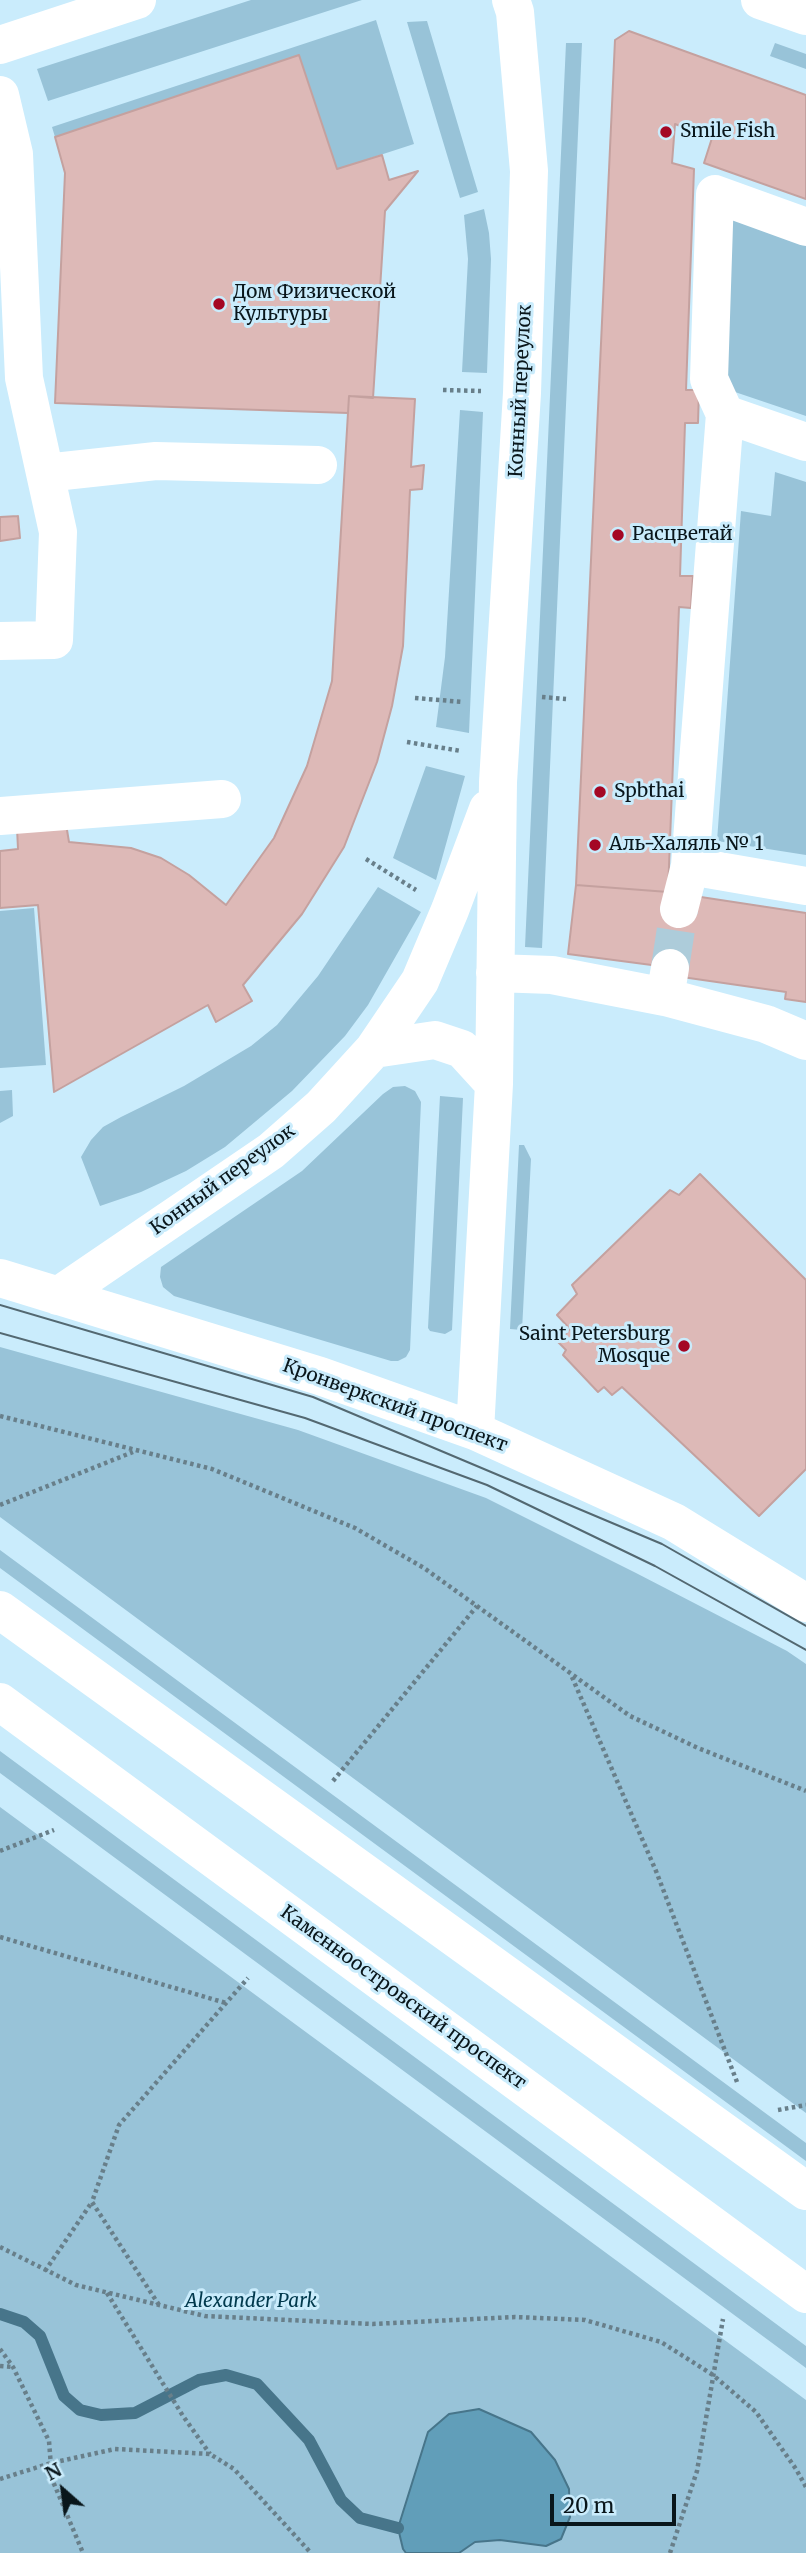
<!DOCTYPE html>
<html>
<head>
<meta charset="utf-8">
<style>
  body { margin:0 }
  #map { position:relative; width:806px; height:2553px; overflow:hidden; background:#caecfc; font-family:Merriweather,serif }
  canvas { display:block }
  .north { position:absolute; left:28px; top:2455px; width:70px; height:70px; -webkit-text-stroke:5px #caecfc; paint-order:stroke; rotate:332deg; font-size:19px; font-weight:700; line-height:28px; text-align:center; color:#09161b }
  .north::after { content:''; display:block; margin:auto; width:24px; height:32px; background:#09161b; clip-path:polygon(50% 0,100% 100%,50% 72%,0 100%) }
  .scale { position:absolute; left:550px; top:2494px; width:126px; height:32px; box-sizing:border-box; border:4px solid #09161b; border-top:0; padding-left:9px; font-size:21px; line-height:24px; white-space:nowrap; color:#09161b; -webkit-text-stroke:5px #caecfc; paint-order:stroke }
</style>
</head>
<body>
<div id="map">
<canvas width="806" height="2553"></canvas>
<div class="north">N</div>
<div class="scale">20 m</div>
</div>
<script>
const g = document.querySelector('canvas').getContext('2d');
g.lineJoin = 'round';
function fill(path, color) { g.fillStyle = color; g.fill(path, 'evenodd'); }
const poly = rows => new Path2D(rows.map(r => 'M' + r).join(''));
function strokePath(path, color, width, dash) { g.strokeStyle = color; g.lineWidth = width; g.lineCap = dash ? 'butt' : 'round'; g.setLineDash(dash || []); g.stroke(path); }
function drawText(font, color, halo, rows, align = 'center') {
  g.font = font + ' Merriweather,serif'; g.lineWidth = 6; g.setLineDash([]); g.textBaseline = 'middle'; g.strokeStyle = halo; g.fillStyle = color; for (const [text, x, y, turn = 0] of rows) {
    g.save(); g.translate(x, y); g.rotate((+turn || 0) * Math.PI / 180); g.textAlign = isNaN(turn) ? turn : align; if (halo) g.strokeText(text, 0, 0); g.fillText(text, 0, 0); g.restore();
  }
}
fill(poly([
  [251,0,362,0,48,101,37,69],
  [376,20,414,144,337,169,299,55,55,137,52,127],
  [427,21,478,192,460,198,407,22],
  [566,43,582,43,542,948,525,947],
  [775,43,806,54,806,69,770,56],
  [484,209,489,233,491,259,487,373,462,372,468,259,464,215],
  [730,217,806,244,806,416,732,391,726,387],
  [460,410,483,412,469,733,436,727,445,657],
  [775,472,806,482,806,855,717,841,741,511,771,516],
  [426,766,465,776,436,880,393,858],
  [378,887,421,912,368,1005,345,1036,292,1091,225,1147,186,1171,141,1192,100,1206,81,1157,91,1140,103,1127,121,1117,184,1086,251,1046,277,1025,318,976],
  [34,908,46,1065,0,1068,0,911],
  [405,1086,415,1091,421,1102,410,1350,406,1357,398,1361,391,1361,174,1296,163,1287,160,1277,161,1267,302,1171,383,1094,393,1087],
  [12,1090,13,1116,0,1123,0,1091],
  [440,1096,463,1098,452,1330,445,1334,430,1331,428,1328],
  [519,1145,524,1145,531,1159,522,1330,510,1329],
  [0,1347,298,1430,486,1498,636,1573,787,1651,806,1664,806,2113,0,1517],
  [0,1550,806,2143,806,2161,0,1568],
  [0,1751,806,2346,806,2368,0,1773],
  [0,1807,806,2400,806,2553,0,2553]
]), '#98c3d8');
const water = poly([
  [479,2409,531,2432,555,2460,569,2489,570,2517,561,2539,546,2546,500,2540,475,2542,459,2553,406,2553,403,2549,398,2528,428,2432,449,2414,479,2409]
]);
fill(water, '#619eb9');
strokePath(water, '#47758a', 2);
strokePath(poly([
  [0,2314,24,2322,40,2336,64,2396,80,2410,101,2415,135,2413,199,2380,226,2375,257,2384,309,2440,341,2500,360,2518,398,2528]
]), '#47758a', 12);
const building = poly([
  [629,31,806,95,806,199,704,163,712,138,675,124,672,163,694,169,686,390,699,390,698,423,685,423,680,576,693,576,691,608,679,607,668,892,576,885,615,40,629,31],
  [299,55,337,169,382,155,389,180,418,171,385,211,373,398,349,396,348,413,55,403,65,173,55,137,299,55],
  [349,396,415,399,411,467,424,465,422,489,410,490,403,646,392,706,377,762,344,847,302,914,243,985,252,1001,216,1022,208,1005,54,1092,38,905,0,908,0,851,18,849,17,828,66,824,69,842,131,848,161,858,189,875,226,905,274,838,307,766,332,681,349,396],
  [18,516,20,538,0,541,0,517,18,516],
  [576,885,668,892,806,913,806,1002,785,999,786,992,682,977,682,969,568,954,576,885],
  [700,1174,806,1280,806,1469,759,1516,622,1387,612,1395,604,1387,598,1392,563,1355,566,1350,558,1342,570,1329,557,1315,577,1294,572,1285,670,1190,679,1195,700,1174]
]);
fill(building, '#ddb9b7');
strokePath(building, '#c4a19f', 2);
strokePath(poly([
  [670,968,679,909]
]), '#adccda', 38, [38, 19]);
strokePath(poly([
  [443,390,481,391],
  [542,697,566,699],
  [415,698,463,702],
  [407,742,461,751],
  [366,859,416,890],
  [0,1416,212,1469,355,1528,424,1568,630,1716,698,1748,806,1791],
  [0,1505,133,1452],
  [572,1677,656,1871,737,2082],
  [333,1781,477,1606],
  [0,1851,54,1830],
  [0,1937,226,2003],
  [778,2110,806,2105],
  [0,2247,76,2285,205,2316,373,2324,515,2317,585,2320,661,2342,713,2375,756,2412,796,2469,806,2487],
  [45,2271,92,2202],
  [107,2293,183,2416,210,2454],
  [159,2305,92,2202,119,2125,248,1978],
  [0,2349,13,2367,49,2441,52,2479,83,2553],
  [0,2366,12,2367],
  [0,2479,51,2463,115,2449,210,2454,234,2469,311,2553],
  [670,2553,697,2471,723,2319]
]), '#687f8a', 4.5, [3.5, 3.5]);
strokePath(poly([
  [760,0,806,16],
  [0,45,137,0],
  [0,95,14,154,24,378,58,532,54,640,0,641],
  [725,414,709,379,715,194,806,227],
  [45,473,156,461,318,465],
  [0,816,222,799],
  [690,866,806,886],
  [679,909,690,866,725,414,806,442],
  [495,973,552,975,665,997,670,968],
  [665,997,766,1024,806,1041],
  [374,1049,435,1040,462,1049,494,1084],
  [0,1278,320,1376,475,1431,674,1522,806,1603],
  [58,1296,271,1151,321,1107,374,1049,420,981,450,910,488,809],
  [475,1431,494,1084,498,782,522,393,529,171,515,12,511,0]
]), '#fff', 38);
strokePath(poly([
  [0,1610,806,2191],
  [0,1702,806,2294]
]), '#fff', 38);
strokePath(poly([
  [0,1305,313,1397,662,1544,806,1626],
  [0,1333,305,1418,487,1485,655,1566,806,1650]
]), '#536871', 2);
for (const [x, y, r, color] of [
  [666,132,7,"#a40724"],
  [219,304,7,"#a40724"],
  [618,535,7,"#a40724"],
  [600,792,7,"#a40724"],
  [595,845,7,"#a40724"],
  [684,1346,7,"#a40724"]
]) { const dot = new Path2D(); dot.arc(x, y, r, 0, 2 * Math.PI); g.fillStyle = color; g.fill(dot); strokePath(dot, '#caecfc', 2.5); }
drawText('19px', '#09161b', '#caecfc', [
  ["Smile Fish",680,132],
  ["Дом Физической",233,293],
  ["Культуры",233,315],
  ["Расцветай",632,535],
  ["Spbthai",614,792],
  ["Аль-Халяль № 1",609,845],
  ["Saint Petersburg",670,1335,"right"],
  ["Mosque",670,1357,"right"]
], 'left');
drawText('19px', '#09161b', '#caecfc', [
  ["Конный переулок",521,391,-87],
  ["Конный переулок",223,1180,-36],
  ["Кронверкский проспект",395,1406,20],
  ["Каменноостровский проспект",403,1998,36]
]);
drawText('italic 19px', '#01394d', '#caecfc', [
  ["Alexander Park",251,2302]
]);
</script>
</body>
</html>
